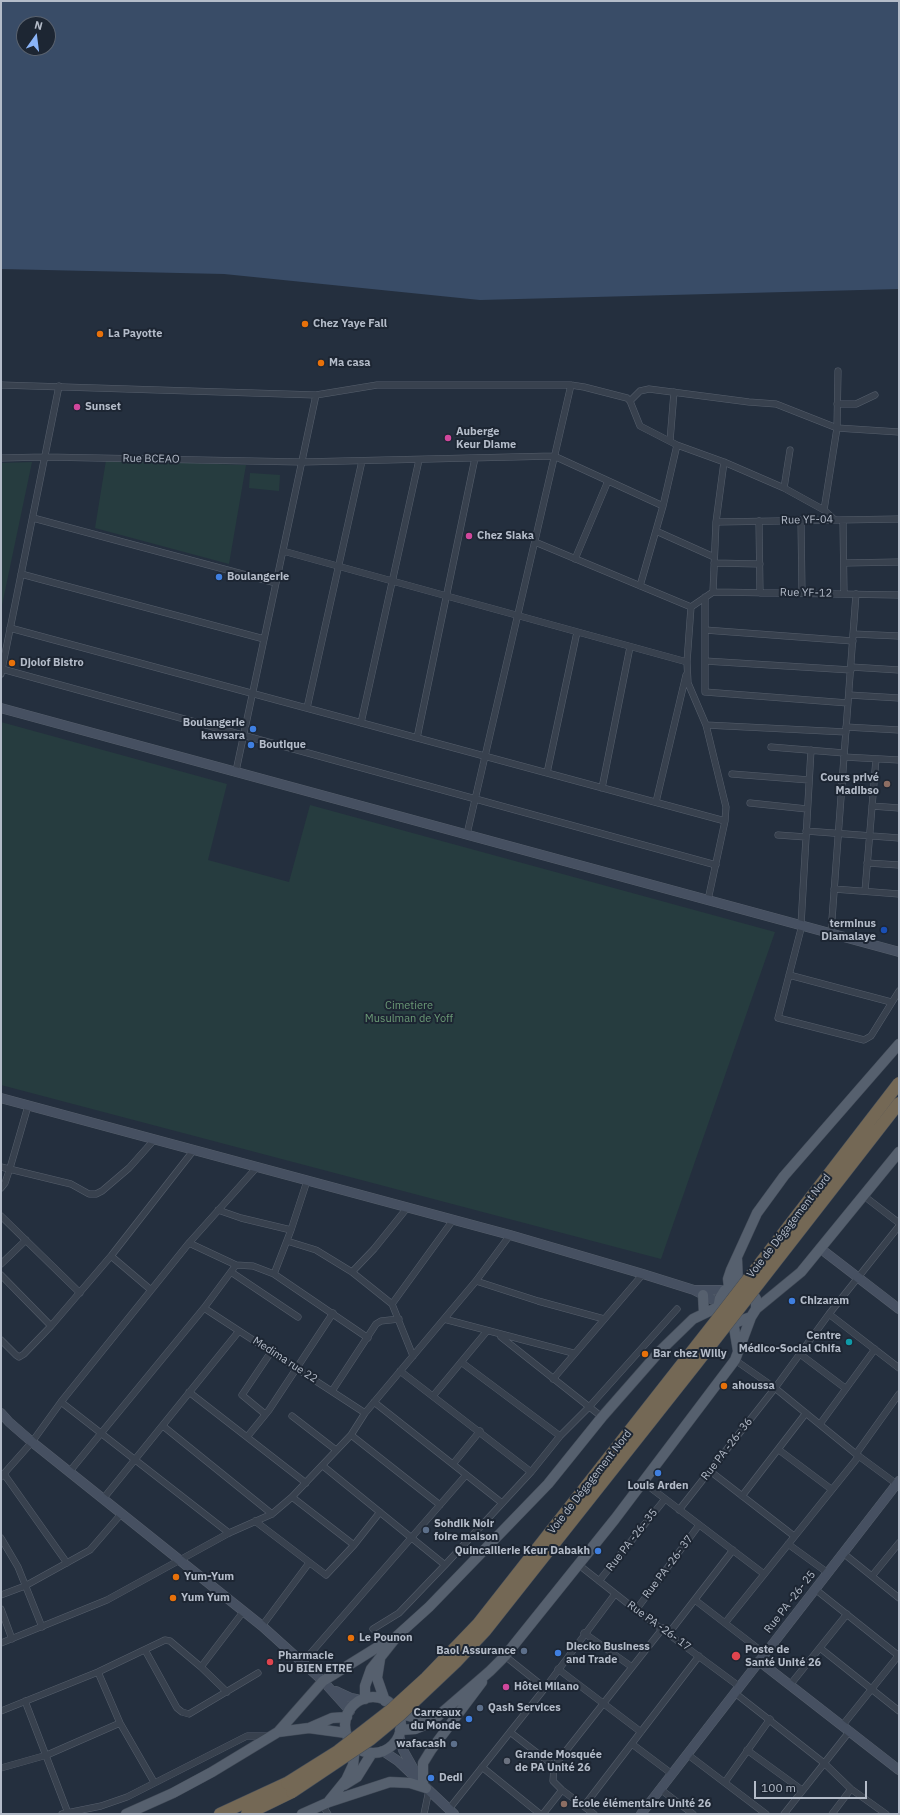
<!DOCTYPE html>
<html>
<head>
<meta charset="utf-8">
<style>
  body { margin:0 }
  #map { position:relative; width:900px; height:1815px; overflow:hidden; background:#242f3e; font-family:"IBM Plex Sans",sans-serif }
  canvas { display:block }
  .frame { position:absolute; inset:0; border:2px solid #b4bcc9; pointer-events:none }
  .north { position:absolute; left:16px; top:16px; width:40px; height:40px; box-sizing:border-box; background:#1d2633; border:1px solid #59626f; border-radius:50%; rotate:14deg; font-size:11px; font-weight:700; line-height:16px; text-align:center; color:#b4bcc9 }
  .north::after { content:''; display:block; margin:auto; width:14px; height:18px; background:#8ab4f8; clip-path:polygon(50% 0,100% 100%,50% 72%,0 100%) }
  .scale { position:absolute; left:754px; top:1781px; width:113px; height:18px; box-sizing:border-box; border:2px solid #b4bcc9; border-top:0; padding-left:5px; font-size:12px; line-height:14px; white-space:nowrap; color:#b4bcc9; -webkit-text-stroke:3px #1d2633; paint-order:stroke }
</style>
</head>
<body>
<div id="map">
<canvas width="900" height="1815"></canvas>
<div class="frame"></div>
<div class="north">N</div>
<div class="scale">100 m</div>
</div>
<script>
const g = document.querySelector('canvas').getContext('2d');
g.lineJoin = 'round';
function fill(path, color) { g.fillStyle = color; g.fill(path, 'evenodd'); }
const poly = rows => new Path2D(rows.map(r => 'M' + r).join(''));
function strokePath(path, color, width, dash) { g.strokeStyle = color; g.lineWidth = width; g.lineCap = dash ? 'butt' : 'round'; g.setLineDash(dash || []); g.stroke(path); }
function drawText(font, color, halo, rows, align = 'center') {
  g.font = font + ' "IBM Plex Sans",sans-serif'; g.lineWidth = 4; g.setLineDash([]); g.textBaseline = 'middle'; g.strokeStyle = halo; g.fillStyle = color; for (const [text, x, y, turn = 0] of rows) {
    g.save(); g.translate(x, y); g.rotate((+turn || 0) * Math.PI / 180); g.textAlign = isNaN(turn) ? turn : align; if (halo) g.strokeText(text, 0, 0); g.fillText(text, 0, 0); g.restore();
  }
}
fill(poly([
  [106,460,246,465,229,564,95,528],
  [32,462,1,610,1,463],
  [250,473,280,475,279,491,249,488],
  [1,722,227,784,208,860,289,882,310,805,775,932,661,1259,1,1085]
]), '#263c3f');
fill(poly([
  [1,1,899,1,899,289,480,300,224,274,1,269],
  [24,24,48,24,48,48,24,48]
]), '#394c67');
const street = poly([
  [1,385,316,395,377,385,571,385,584,387,627,398,630,401,640,426,677,445,724,462,784,488,824,510,835,520],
  [630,401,640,391,649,389,749,402,776,404,837,428,899,432],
  [837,404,856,404,875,395],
  [670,441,674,392],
  [1,458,45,457,302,462,554,456,663,506],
  [784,488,790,450],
  [824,510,837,428,838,371],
  [33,518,276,583],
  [801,520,802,593],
  [843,520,844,594],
  [759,521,760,593],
  [716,522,899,519],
  [656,531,714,557],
  [535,542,691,607],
  [283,551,687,662],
  [575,559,608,481],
  [714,563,760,564],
  [844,563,899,562],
  [21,574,264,639],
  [640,586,663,506,677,445],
  [713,592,899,595],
  [713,592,716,522,724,462],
  [705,597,705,692,848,703],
  [691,607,687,662,688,683,706,725,726,807,725,821,708,900],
  [691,607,713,592],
  [10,628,725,821],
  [705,630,853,641],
  [853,634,899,636],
  [705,661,851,670],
  [851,667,899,670],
  [2,669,716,865],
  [1,674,59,386],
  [849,695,899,698],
  [307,708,362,461],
  [361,723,419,460],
  [706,725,846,732],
  [846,727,899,730],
  [417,738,475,458],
  [771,747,844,753],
  [844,757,899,760],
  [236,771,316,395],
  [547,773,577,632],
  [732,774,809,780],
  [602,788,630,647],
  [656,802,686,675],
  [750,803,807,809],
  [872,806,899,808],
  [806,831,899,838],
  [467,834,571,385],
  [778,835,806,837],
  [867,863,899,865],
  [834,889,899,894],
  [865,891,876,759],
  [801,925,811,750],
  [802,925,778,1018,864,1040,871,1036,899,991],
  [831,933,856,594],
  [789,975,891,1002],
  [1,1167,71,1184,89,1194,96,1194,102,1191,129,1168,154,1140],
  [1,1188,5,1183,10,1168,28,1106],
  [864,1196,899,1223],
  [218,1210,241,1218,291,1230],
  [1,1216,80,1293],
  [287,1241,316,1250,352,1272,392,1304,413,1356],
  [189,1243,236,1265,253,1266,274,1274,368,1338],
  [111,1256,151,1290],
  [1,1264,26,1240],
  [231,1272,298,1317],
  [352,1272,374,1249,407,1208],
  [274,1274,291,1230,307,1181],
  [1,1275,51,1326],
  [476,1281,538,1301,604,1319],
  [392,1304,453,1220],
  [204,1308,365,1413],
  [829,1314,899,1368],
  [444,1319,573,1353],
  [501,1337,602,1417],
  [1,1340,16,1355,19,1357,24,1354,51,1326,111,1256,193,1151],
  [800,1354,845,1388],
  [735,1360,775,1388,856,1454,898,1485],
  [461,1362,560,1436],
  [400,1371,531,1472],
  [553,1379,643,1274],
  [332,1391,376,1324,381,1321,399,1319],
  [189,1392,306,1483],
  [433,1396,487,1331],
  [61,1402,229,1533],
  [374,1402,502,1503],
  [265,1414,242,1395,271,1352],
  [292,1416,336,1450],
  [820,1424,875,1349],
  [163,1426,272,1514],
  [351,1435,440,1505],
  [247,1437,269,1410,333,1313],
  [779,1450,831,1489],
  [856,1454,899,1394],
  [453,1464,480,1431],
  [323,1466,445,1565,531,1472,560,1436,590,1406,677,1309],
  [70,1471,204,1308,236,1265],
  [710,1471,794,1536],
  [4,1474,67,1563],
  [1,1477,32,1442,61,1402,189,1243,257,1167],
  [643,1482,764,1574],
  [742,1496,806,1413],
  [292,1497,354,1545],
  [103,1499,239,1331],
  [679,1510,775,1388,829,1314,899,1226],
  [255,1521,326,1575,354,1545,380,1512],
  [1,1538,18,1567,42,1627],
  [788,1544,828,1573],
  [843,1553,899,1598],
  [579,1565,636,1610,740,1687],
  [872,1576,899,1543],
  [599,1581,665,1499],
  [815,1589,899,1656],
  [1,1595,25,1586,90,1550,122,1513],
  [695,1600,765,1654],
  [1,1609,12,1639],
  [636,1610,699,1525],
  [725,1623,859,1456],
  [262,1626,309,1563],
  [373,1629,399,1613,445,1565],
  [584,1633,632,1667],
  [669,1633,733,1550],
  [1,1643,107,1600,229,1533,272,1514,292,1497,351,1435,365,1413,476,1281,510,1235],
  [820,1648,899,1711],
  [145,1650,177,1708,182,1712,189,1714,258,1673],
  [505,1656,545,1688],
  [303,1662,466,1475],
  [201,1667,243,1612],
  [558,1669,641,1732],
  [98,1672,120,1723,154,1782],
  [790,1685,847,1614],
  [735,1693,824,1763,851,1789,886,1814],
  [25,1701,68,1813],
  [1,1711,98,1672,165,1640,170,1641,201,1667,227,1692],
  [842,1726,899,1655],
  [510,1732,554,1766],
  [632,1744,672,1774],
  [747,1750,802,1790],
  [687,1754,766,1814],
  [482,1767,540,1814],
  [1,1768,47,1755,120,1723],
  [725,1782,770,1719],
  [660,1789,693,1814],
  [323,1806,328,1814],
  [584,1806,699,1656],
  [449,1809,545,1688,615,1594],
  [62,1814,101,1806,127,1797,247,1736,270,1736],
  [424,1814,429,1790],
  [543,1814,562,1790],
  [594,1814,562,1790,553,1781,554,1766,663,1628],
  [784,1814,849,1732],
  [832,1814,851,1789]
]);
const secondary = poly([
  [1,708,899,952],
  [1,1098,510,1235,643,1274,694,1290,719,1303],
  [821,1249,899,1309],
  [696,1290,725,1290],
  [1,1413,9,1422,32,1442,262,1626,323,1681,350,1711],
  [759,1661,899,1770],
  [336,1691,351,1698,361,1700],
  [399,1735,403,1750,417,1775],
  [383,1751,398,1761,454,1814],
  [641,1814,899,1481]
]);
const primary = poly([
  [737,1259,738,1285],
  [729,1287,728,1279,731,1270,757,1213,784,1176,899,1044],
  [703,1295,704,1313],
  [756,1309,801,1272,899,1152],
  [733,1321,738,1351],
  [380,1659,377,1678,385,1701],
  '345 1725a28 28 0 1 1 56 0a28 28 0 1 1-56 0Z',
  [365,1699,365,1686,371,1669,398,1635,429,1607,548,1484,602,1417,660,1351,693,1319,720,1306],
  [398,1713,416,1718,438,1716],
  [309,1728,332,1718,347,1717],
  [400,1730,415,1729,430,1723,490,1671,505,1656,615,1519,735,1360,751,1317,756,1309,756,1299,751,1291,743,1286,734,1285,725,1290,720,1298,719,1303,722,1312,725,1316,737,1322,751,1317],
  [278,1732,323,1681,389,1640],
  [344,1785,357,1777,372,1753],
  [423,1785,423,1763,431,1750,482,1682],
  [329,1801,346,1780,353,1765,355,1747],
  [126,1814,173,1793,212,1772,278,1732,309,1728,346,1733],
  [302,1814,329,1802,390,1782,410,1783,426,1788]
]);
const highway = poly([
  [220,1814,287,1783],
  [247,1814,292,1792]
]);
strokePath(street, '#565f6c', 7);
strokePath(secondary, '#565f6c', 10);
strokePath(primary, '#414a57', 11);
strokePath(highway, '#434c59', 13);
strokePath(street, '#38414e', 6);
strokePath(secondary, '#465061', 9);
strokePath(primary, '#56606e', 10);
strokePath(highway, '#746855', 12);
const highwayBridge = poly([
  [287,1783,338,1751,392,1709,426,1678,478,1624,715,1322,899,1083],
  [292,1792,371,1739,400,1715,456,1662,485,1631,696,1364,899,1103]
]);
strokePath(highwayBridge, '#434c59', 13, []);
strokePath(highwayBridge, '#746855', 12);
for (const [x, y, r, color] of [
  [305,324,4,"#e8710a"],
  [100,334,4,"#e8710a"],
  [321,363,4,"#e8710a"],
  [77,407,4,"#d1479c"],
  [448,438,4,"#d1479c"],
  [469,536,4,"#d1479c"],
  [219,577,4,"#3f7fe0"],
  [12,663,4,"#e8710a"],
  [253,729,4,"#3f7fe0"],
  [251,745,4,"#3f7fe0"],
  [887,784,4,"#8d6e63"],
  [884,930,4,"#1a4fb4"],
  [792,1301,4,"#3f7fe0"],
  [849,1342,4,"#0f9aa8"],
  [645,1354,4,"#e8710a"],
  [724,1386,4,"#e8710a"],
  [658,1473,4,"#3f7fe0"],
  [426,1530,4,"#5c6f8a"],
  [598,1551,4,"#3f7fe0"],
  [176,1577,4,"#e8710a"],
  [173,1598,4,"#e8710a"],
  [351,1638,4,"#e8710a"],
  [524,1651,4,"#5c6f8a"],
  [558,1653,4,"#3f7fe0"],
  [736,1656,5,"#e0444e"],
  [270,1662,4,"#e0444e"],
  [506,1687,4,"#d1479c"],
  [480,1708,4,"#5c6f8a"],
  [469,1719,4,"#3f7fe0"],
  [454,1744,4,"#5c6f8a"],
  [507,1761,4,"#6b7280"],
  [431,1778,4,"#3f7fe0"],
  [564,1804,4,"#8d6e63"]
]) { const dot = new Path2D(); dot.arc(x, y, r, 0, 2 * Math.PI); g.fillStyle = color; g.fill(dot); strokePath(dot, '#1d2633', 1.5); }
drawText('bold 11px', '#b4bcc9', '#1d2633', [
  ["Chez Yaye Fall",313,324],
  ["La Payotte",108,334],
  ["Ma casa",329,363],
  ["Sunset",85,407],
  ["Auberge",456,432],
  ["Keur Diame",456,445],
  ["Chez Siaka",477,536],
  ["Boulangerie",227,577],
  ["Djolof Bistro",20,663],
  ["Boulangerie",245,723,"right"],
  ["kawsara",245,736,"right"],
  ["Boutique",259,745],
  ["Cours privé",879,778,"right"],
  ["Madibso",879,791,"right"],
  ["terminus",876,924,"right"],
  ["Diamalaye",876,937,"right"],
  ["Chizaram",800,1301],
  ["Centre",841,1336,"right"],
  ["Médico-Social Chifa",841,1349,"right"],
  ["Bar chez Willy",653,1354],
  ["ahoussa",732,1386],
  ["Louis Arden",658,1486,"center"],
  ["Sohdik Noir",434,1524],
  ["foire maison",434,1537],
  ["Quincaillerie Keur Dabakh",590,1551,"right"],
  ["Yum-Yum",184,1577],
  ["Yum Yum",181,1598],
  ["Le Pounon",359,1638],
  ["Diecko Business",566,1647],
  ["and Trade",566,1660],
  ["Poste de",745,1650],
  ["Santé Unité 26",745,1663],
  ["Baol Assurance",516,1651,"right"],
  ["Pharmacie",278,1656],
  ["DU BIEN ETRE",278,1669],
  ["Hôtel Milano",514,1687],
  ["Qash Services",488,1708],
  ["Carreaux",461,1713,"right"],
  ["du Monde",461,1726,"right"],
  ["wafacash",446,1744,"right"],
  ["Grande Mosquée",515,1755],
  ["de PA Unité 26",515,1768],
  ["Dedi",439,1778],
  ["École élémentaire Unité 26",572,1804]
], 'left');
drawText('11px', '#b4bcc9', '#1d2633', [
  ["Rue BCEAO",151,459,1],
  ["Rue YF-04",807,520,-1],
  ["Rue YF-12",806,593,1],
  ["Voie de Dégagement Nord",789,1226,-52],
  ["Medima rue 22",285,1360,33],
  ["Rue PA -26- 36",727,1449,-52],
  ["Voie de Dégagement Nord",590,1482,-52],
  ["Rue PA -26- 35",632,1540,-52],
  ["Rue PA -26- 37",668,1567,-53],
  ["Rue PA -26- 25",790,1602,-52],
  ["Rue PA -26- 17",659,1626,36]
]);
drawText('11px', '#6b9a76', '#1d2633', [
  ["Cimetiere",409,1006],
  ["Musulman de Yoff",409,1019]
]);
</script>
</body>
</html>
